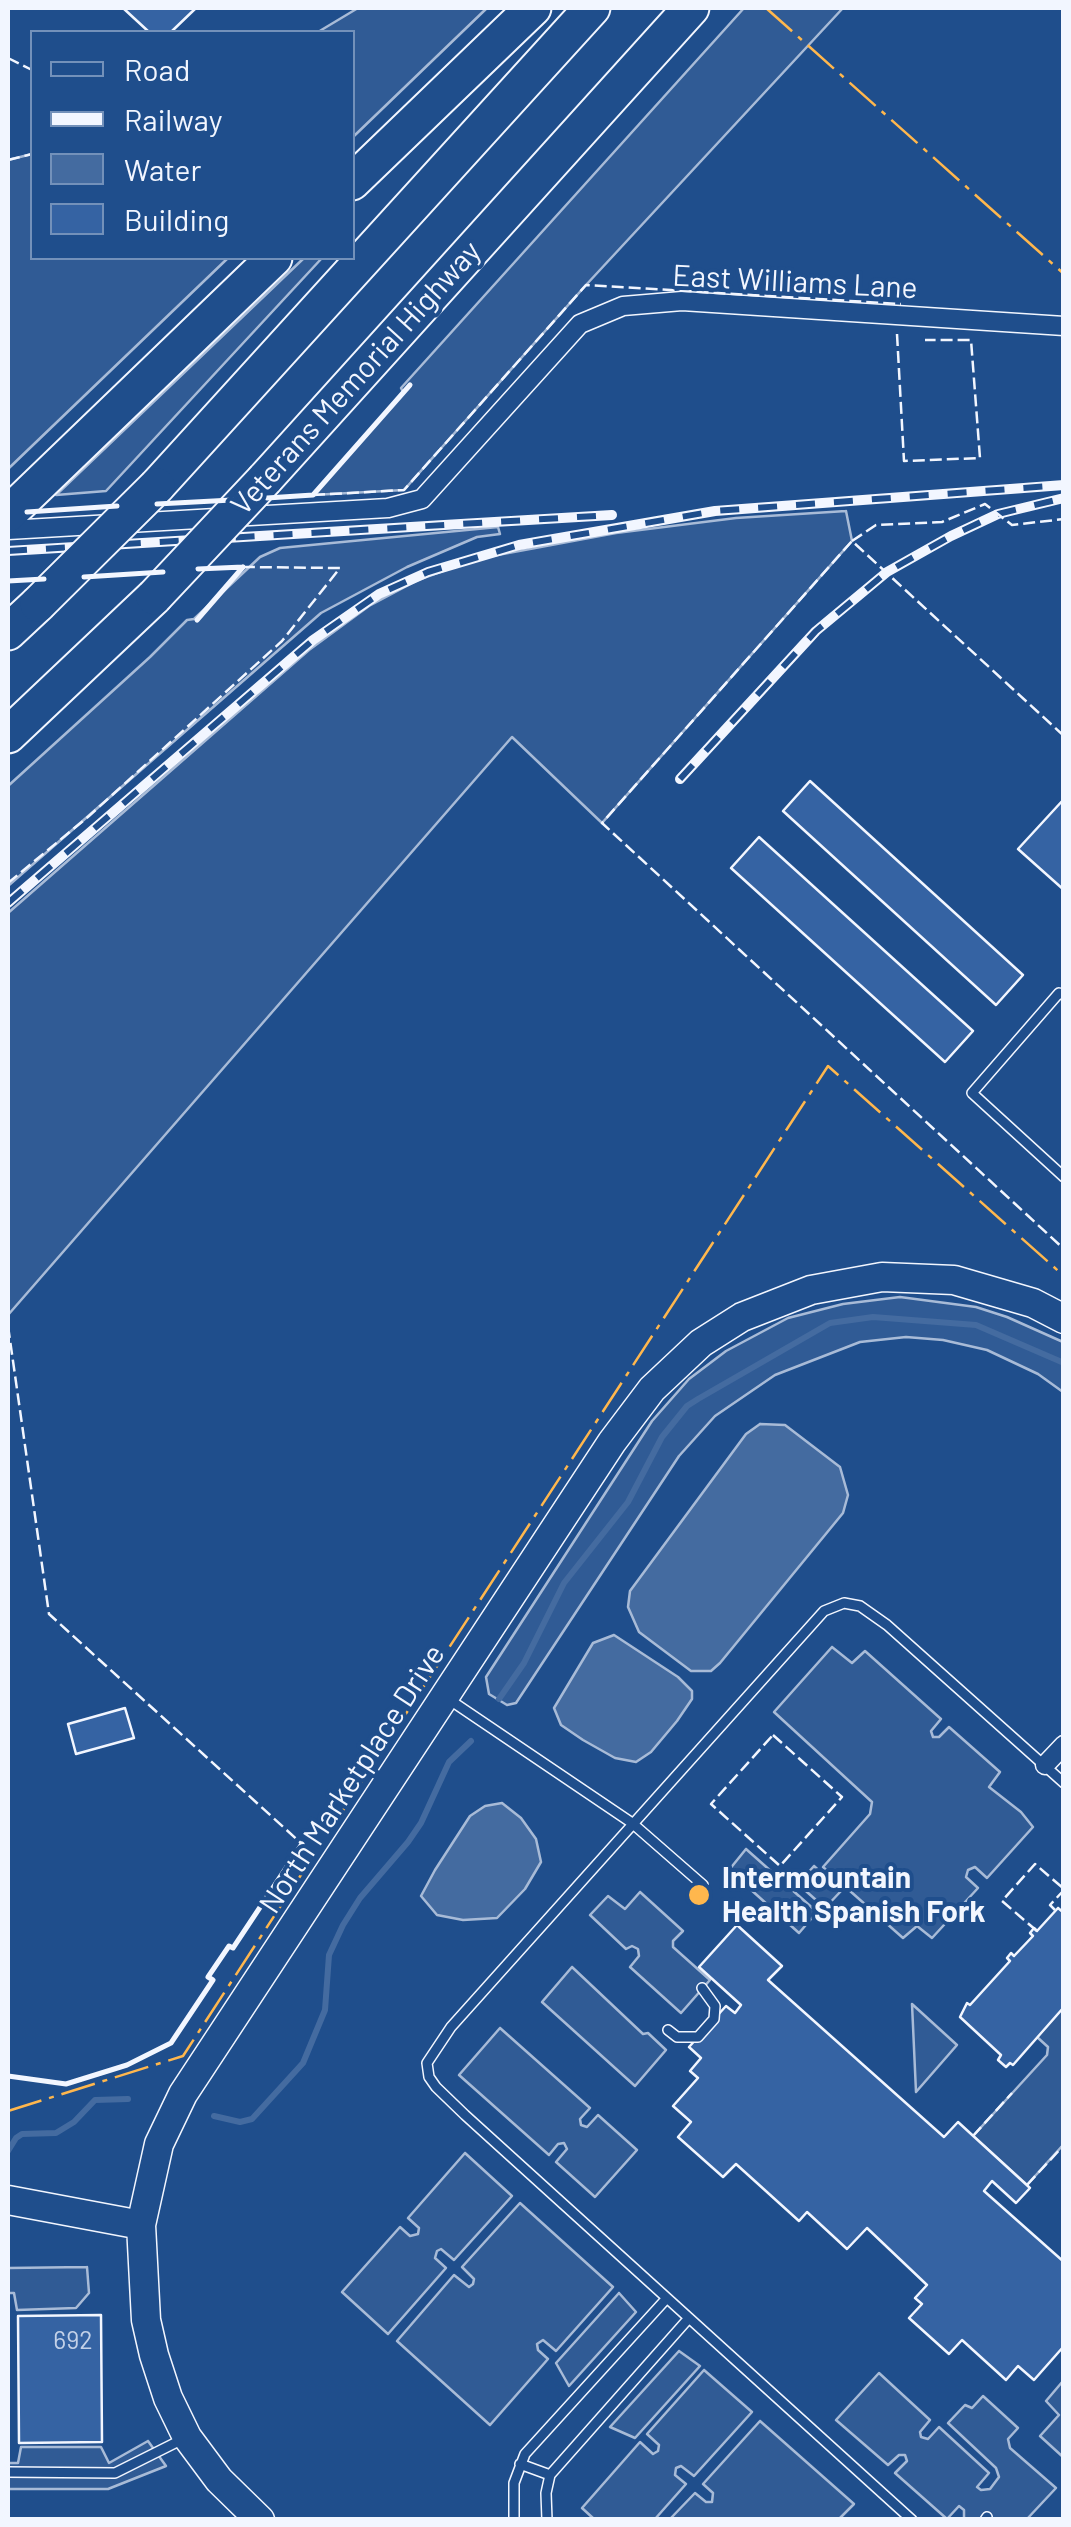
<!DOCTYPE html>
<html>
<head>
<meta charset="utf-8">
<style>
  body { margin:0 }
  #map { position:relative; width:1071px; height:2527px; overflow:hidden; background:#1f4e8c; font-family:Barlow,sans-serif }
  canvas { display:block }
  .frame { position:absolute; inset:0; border:10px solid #f2f6ff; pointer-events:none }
  .legend { position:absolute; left:30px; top:30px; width:325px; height:230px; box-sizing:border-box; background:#1f4e8c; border:2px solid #7391ba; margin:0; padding:12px 18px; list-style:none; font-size:30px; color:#f2f6ff }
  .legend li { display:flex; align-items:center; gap:20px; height:50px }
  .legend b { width:50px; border:2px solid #7391ba }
</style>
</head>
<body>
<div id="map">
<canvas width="1071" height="2527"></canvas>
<div class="frame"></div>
<ul class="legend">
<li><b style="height:12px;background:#1f4e8c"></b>Road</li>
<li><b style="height:12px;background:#f2f6ff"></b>Railway</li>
<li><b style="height:28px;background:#446ba0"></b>Water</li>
<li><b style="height:28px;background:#3563a3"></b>Building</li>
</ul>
</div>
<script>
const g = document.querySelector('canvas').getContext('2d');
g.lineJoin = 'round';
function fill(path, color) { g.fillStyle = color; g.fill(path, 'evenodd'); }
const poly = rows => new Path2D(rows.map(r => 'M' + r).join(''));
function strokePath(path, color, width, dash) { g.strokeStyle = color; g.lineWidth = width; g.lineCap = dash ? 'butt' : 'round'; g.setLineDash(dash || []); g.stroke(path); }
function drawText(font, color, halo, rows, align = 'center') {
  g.font = font + ' Barlow,sans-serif'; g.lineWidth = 8; g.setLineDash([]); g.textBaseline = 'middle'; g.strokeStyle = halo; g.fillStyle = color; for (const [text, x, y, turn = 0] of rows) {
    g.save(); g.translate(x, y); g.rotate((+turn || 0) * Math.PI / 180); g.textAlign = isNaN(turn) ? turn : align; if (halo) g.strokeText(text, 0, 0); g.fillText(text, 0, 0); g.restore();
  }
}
const built = poly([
  [358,8,487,8,353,137,352,32,318,32,358,8],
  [744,8,843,8,586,285,404,490,313,495,403,392,401,388,744,8],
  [32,154,32,258,228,258,8,469,8,160,32,154],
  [304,258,322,258,106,491,56,495,304,258],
  [846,511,852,541,602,823,512,737,8,1315,8,913,309,650,369,606,418,580,476,559,616,533,736,518,846,511],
  [498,527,500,534,477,537,407,567,321,613,8,886,8,786,150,657,187,620,194,619,260,557,280,548,498,527],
  [900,1297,976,1307,1007,1317,1063,1342,1063,1392,1038,1374,987,1350,943,1340,906,1337,860,1342,775,1375,715,1416,679,1456,516,1703,507,1705,489,1694,486,1677,652,1421,689,1379,726,1351,788,1318,843,1304,900,1297],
  [832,1647,852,1663,865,1651,941,1719,931,1731,933,1737,939,1737,949,1727,1000,1772,989,1787,1021,1812,1033,1827,987,1878,975,1867,968,1870,966,1877,978,1888,932,1938,917,1926,903,1938,823,1867,870,1814,872,1802,774,1712,832,1647],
  [746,1849,817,1912,799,1933,729,1870,746,1849],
  [814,1866,841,1891,825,1908,798,1884,814,1866],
  [640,1892,683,1931,673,1941,673,1947,710,1980,681,2013,630,1967,639,1956,638,1949,632,1946,626,1949,590,1915,608,1896,625,1909,640,1892],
  [572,1967,643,2034,648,2033,666,2050,635,2086,542,2002,572,1967],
  [912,2004,957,2045,916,2092,912,2004],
  [1063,2007,1063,2145,1027,2185,973,2136,1047,2055,1048,2047,1037,2037,1063,2007],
  [500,2028,590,2108,580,2119,581,2125,587,2127,598,2115,637,2150,595,2197,556,2162,567,2149,564,2143,558,2144,549,2155,459,2075,500,2028],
  [465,2153,512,2196,454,2260,441,2249,437,2251,435,2258,446,2268,388,2334,342,2292,400,2227,410,2236,418,2234,419,2228,408,2218,465,2153],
  [520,2203,613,2287,556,2351,543,2340,537,2344,538,2350,548,2359,490,2425,397,2341,454,2275,469,2287,473,2284,474,2279,462,2267,520,2203],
  [87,2267,89,2293,76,2308,17,2310,14,2293,8,2293,8,2268,87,2267],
  [619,2293,636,2312,569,2386,556,2363,619,2293],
  [679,2351,700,2366,635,2438,610,2427,679,2351],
  [704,2370,752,2412,694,2476,681,2466,676,2468,675,2475,686,2484,655,2519,594,2519,582,2508,640,2442,653,2454,658,2451,659,2445,647,2434,704,2370],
  [879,2373,930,2420,920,2432,921,2437,928,2439,939,2427,989,2473,977,2487,981,2490,990,2489,999,2477,996,2468,948,2423,965,2405,972,2408,983,2396,1018,2428,1008,2439,1010,2448,1056,2488,1027,2519,964,2519,964,2510,959,2506,947,2519,895,2473,907,2461,905,2455,899,2455,888,2465,836,2420,879,2373],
  [1063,2381,1063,2457,1040,2436,1059,2415,1046,2401,1063,2381],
  [760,2421,854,2504,839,2519,670,2519,695,2493,706,2502,712,2502,713,2493,703,2484,760,2421],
  [148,2441,166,2466,108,2489,8,2489,8,2463,18,2463,21,2447,101,2447,109,2463,148,2441]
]);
fill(built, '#305b95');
strokePath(built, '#a8bbd7', 2.5);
const water = poly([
  [760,1424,785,1425,840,1467,848,1495,843,1513,720,1663,711,1671,691,1671,639,1632,628,1607,630,1591,746,1434,760,1424],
  [614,1635,678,1677,692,1691,692,1699,677,1721,651,1752,636,1762,615,1758,583,1740,561,1725,554,1708,593,1643,614,1635],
  [502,1803,521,1818,536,1839,541,1862,525,1889,497,1918,463,1920,437,1915,421,1896,435,1870,470,1816,485,1806,502,1803]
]);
fill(water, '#446ba0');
strokePath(water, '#a8bbd7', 2.5);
strokePath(poly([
  [499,1699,524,1663,564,1583,628,1502,662,1437,687,1406,698,1399,830,1323,873,1317,976,1325,1064,1363],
  [214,2116,240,2122,252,2119,303,2063,325,2010,329,1955,343,1925,360,1898,408,1842,421,1823,449,1762,471,1741],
  [8,2151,16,2138,22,2134,56,2133,74,2122,95,2100,128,2099]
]), '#446ba0', 6);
const building = poly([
  [123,8,196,8,171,32,149,32,123,8],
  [810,781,1023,975,996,1005,783,811,810,781],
  [1064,799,1064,890,1018,849,1064,799],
  [759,837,973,1031,945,1062,731,868,759,837],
  [125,1708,134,1738,76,1754,68,1724,125,1708],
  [1058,1908,1064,1913,1064,2007,1013,2065,1010,2063,1006,2067,998,2060,1001,2055,960,2017,967,2003,970,2005,1010,1961,1007,1958,1011,1953,1014,1956,1033,1936,1030,1933,1034,1928,1037,1931,1058,1908],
  [737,1925,782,1966,768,1980,944,2137,958,2122,1030,2188,1016,2203,992,2181,984,2191,1064,2262,1064,2346,1034,2380,1018,2366,1006,2380,962,2340,949,2354,909,2318,922,2304,915,2298,927,2285,867,2228,847,2249,807,2212,799,2221,736,2164,723,2177,678,2137,691,2122,673,2106,698,2078,690,2071,701,2058,689,2047,726,2006,735,2013,741,2005,699,1967,737,1925],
  [101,2315,102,2442,19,2443,18,2316,101,2315]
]);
fill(building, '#3563a3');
strokePath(building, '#f2f6ff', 2.5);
const lane = poly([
  [1064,995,1059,993,972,1093,1064,1177],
  [447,1698,632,1823,703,1885],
  [668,2030,677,2037,698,2037,714,2019,715,2006,702,1988],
  [520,2464,550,2475],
  [8,2472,115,2473,185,2438],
  [514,2520,514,2483,525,2454,667,2298],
  [547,2520,546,2493,550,2475,689,2318],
  [912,2520,465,2115,436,2087,429,2077,427,2063,451,2027,824,1611,844,1603,860,1606,887,1625,1064,1783],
  [985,2520,987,2517]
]);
const street = poly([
  [8,530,388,508,422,499,580,324,623,306,682,301,1064,326],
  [1045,1765,1064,1745]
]);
const secondary = poly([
  [8,2200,141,2225],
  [260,2520,219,2480,187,2437,168,2398,154,2355,146,2320,141,2225,159,2144,183,2094,612,1442,652,1389,701,1343,742,1317,811,1290,882,1277,954,1280,1033,1303,1064,1319]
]);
const highway = poly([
  [352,182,533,8],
  [265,479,691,8],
  [157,486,592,8],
  [8,514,274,258],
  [8,632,38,604],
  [8,735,154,597]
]);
strokePath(lane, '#f2f6ff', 12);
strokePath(street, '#f2f6ff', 21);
strokePath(secondary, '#f2f6ff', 31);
strokePath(highway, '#f2f6ff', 39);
strokePath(lane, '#1f4e8c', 9);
strokePath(street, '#1f4e8c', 18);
strokePath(secondary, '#1f4e8c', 28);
strokePath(highway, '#1f4e8c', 35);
const rail = poly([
  [8,551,612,515],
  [680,779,816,631,887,572,951,536,998,514,1064,498],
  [8,903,313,640,379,594,428,572,519,545,715,511,1064,485]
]);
strokePath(rail, '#f2f6ff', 10);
strokePath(rail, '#1f4e8c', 6, [19]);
const highwayBridge = poly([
  [154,597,265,479],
  [38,604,157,486]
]);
strokePath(highwayBridge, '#f2f6ff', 39, []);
strokePath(highwayBridge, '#1f4e8c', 35);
strokePath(poly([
  [8,58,32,70],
  [8,160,32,154],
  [897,334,904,461,980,458,971,340,925,340],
  [313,495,404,490,586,285,901,304],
  [852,541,876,525,942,522,985,504,1012,525,1064,519],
  [1064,736,852,541,602,823,1064,1249],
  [8,883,89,816,282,641,340,568,243,567],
  [8,1326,49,1614,302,1844],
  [773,1735,842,1797,780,1866,711,1804,773,1735],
  [1055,1910,1050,1905,1064,1890],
  [1037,1931,1002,1901,1035,1864,1064,1889],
  [973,2136,1012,2093],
  [1027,2185,1064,2145]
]), '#f2f6ff', 2.5, [12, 5]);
strokePath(poly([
  [267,498,313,495,410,385],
  [157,504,232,500],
  [27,512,117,506],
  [198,569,243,567],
  [84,577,163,572],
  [8,581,44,579],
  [197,620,243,567],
  [8,2076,66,2084,127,2065,171,2043,213,1980,208,1977,229,1946,233,1948,302,1844]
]), '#f2f6ff', 5);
strokePath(poly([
  [766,8,1064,274],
  [8,2111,183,2056,828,1066,1064,1276]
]), '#ffb74d', 2.5, [35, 8, 5, 8]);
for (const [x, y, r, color] of [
  [699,1895,12,"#ffb74d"]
]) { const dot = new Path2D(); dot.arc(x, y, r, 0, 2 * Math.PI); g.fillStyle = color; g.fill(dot); strokePath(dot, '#1f4e8c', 4); }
drawText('25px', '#c3d1e8', null, [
  ["692",73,2341]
]);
drawText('30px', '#f2f6ff', '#1f4e8c', [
  ["East Williams Lane",795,282,3],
  ["Veterans Memorial Highway",356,378,-48],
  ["North Marketplace Drive",352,1779,-57]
]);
drawText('bold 30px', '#f2f6ff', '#1f4e8c', [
  ["Intermountain",722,1878],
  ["Health Spanish Fork",722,1912]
], 'left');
</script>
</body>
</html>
